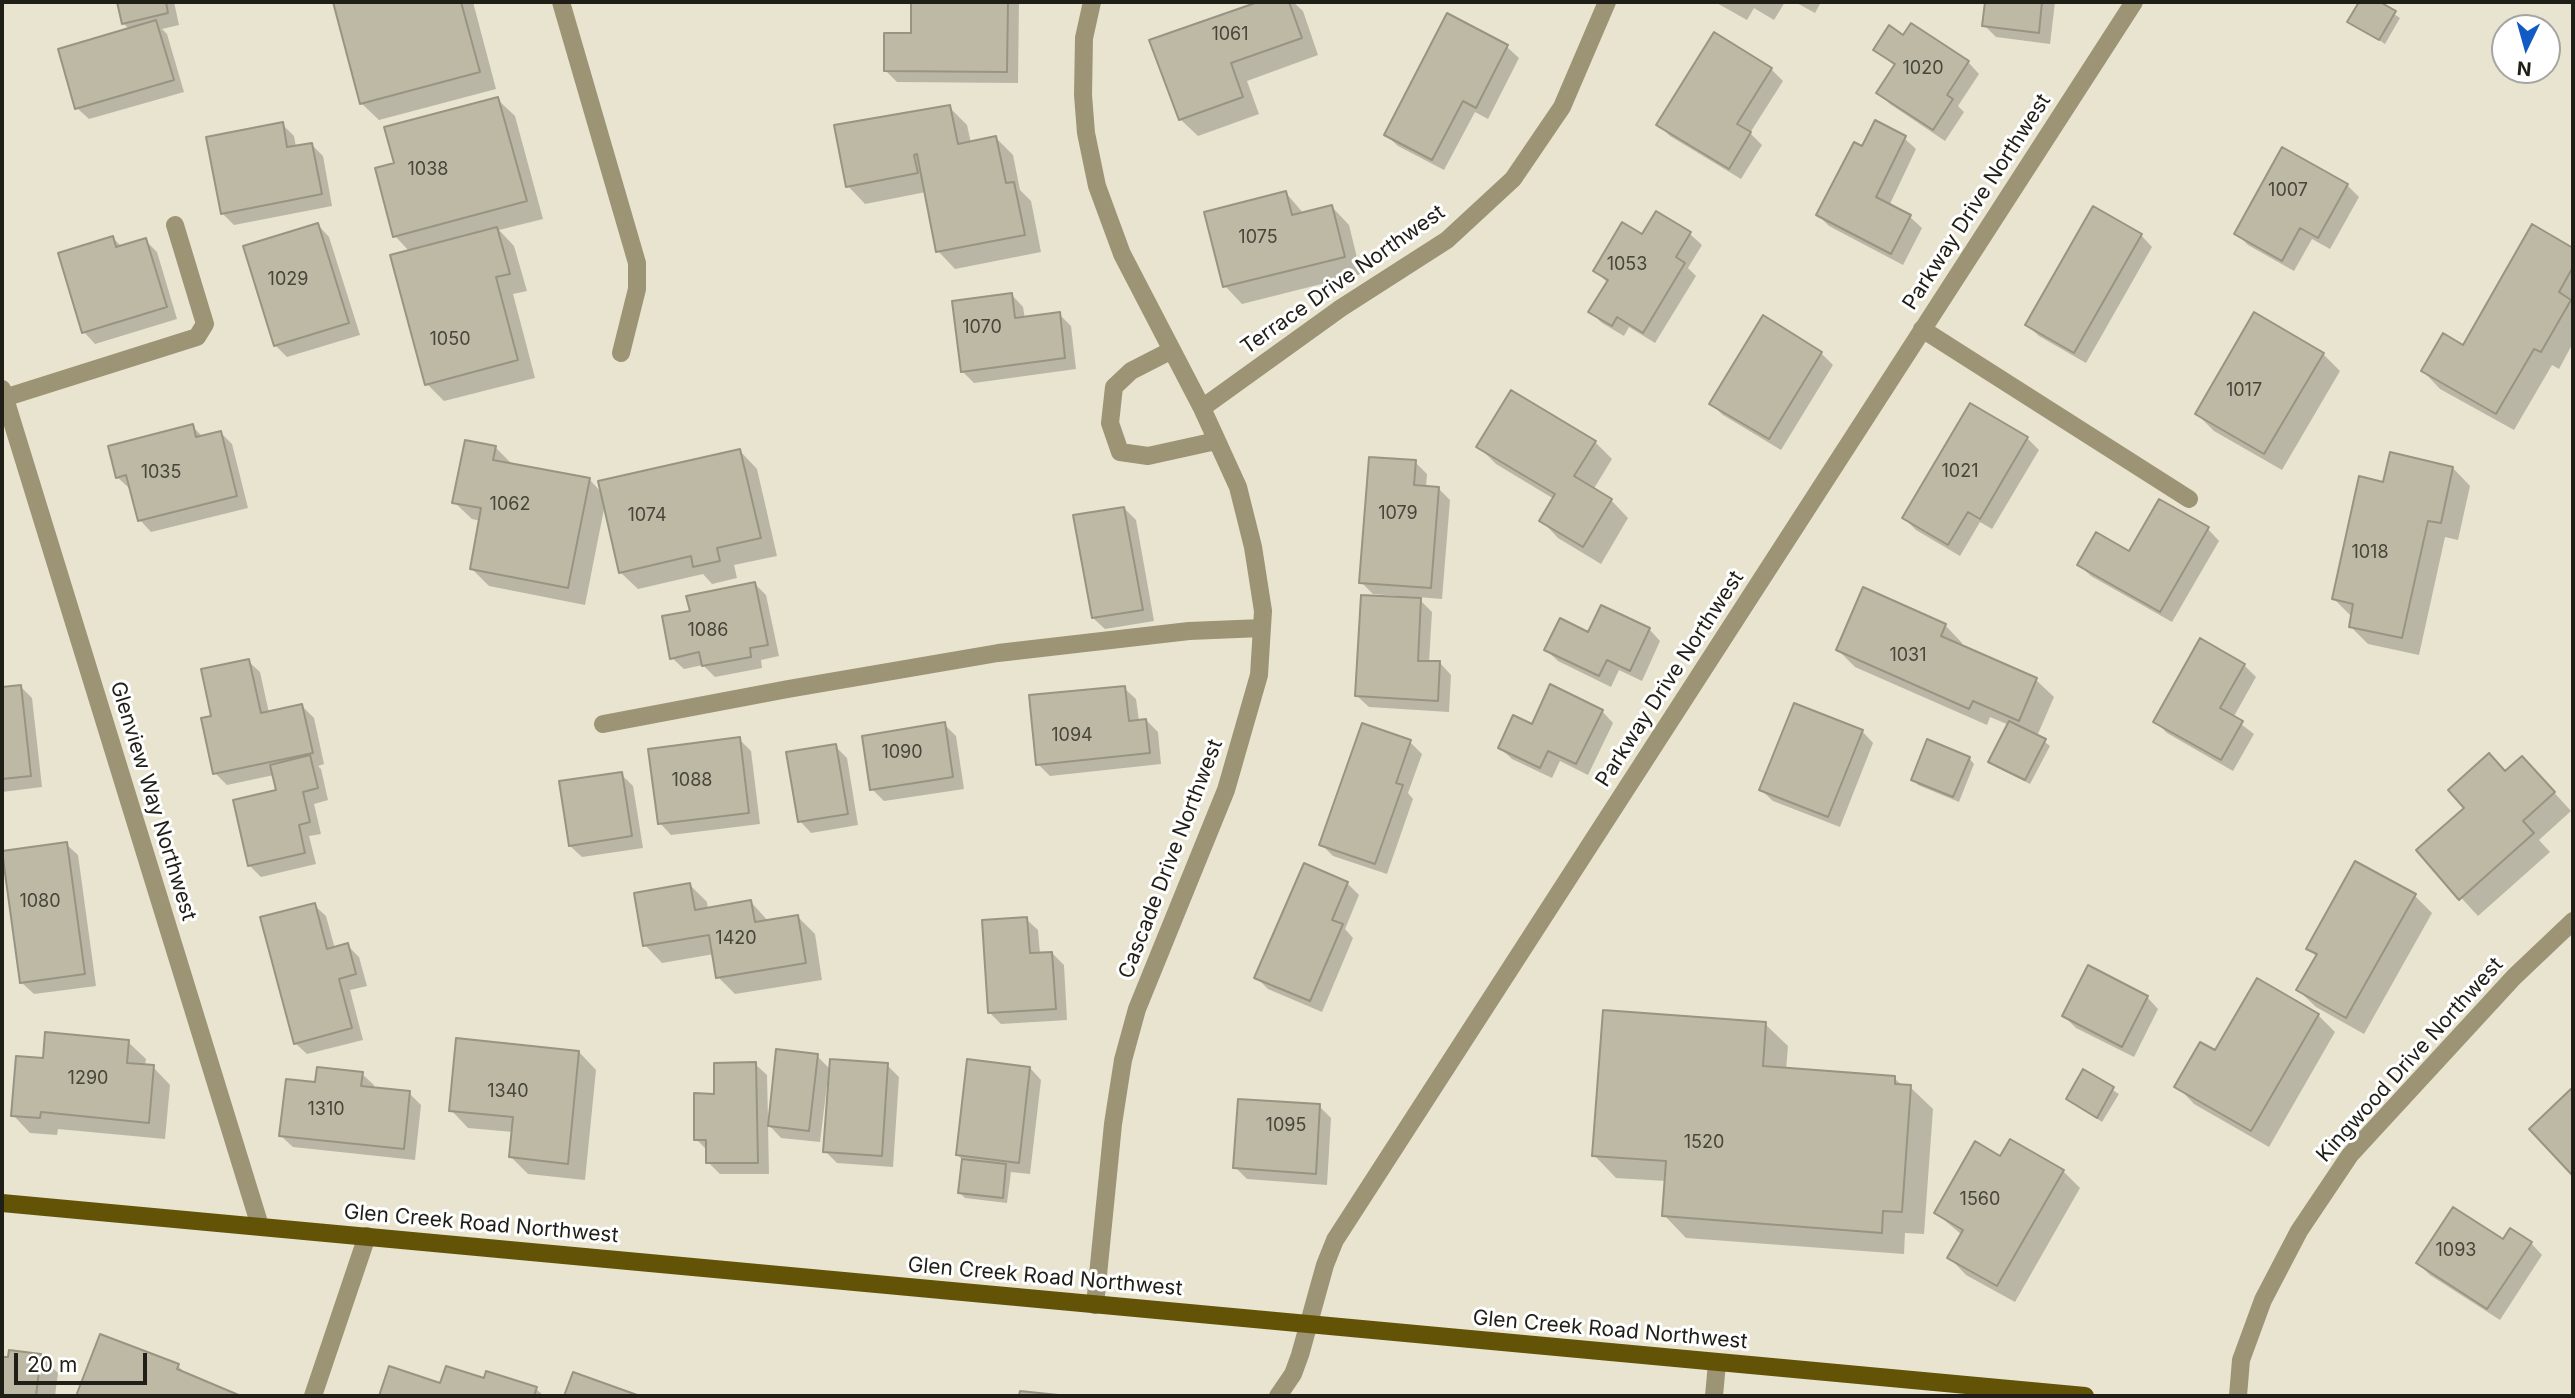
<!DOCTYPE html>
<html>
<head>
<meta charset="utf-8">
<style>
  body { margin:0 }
  #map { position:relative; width:2575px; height:1398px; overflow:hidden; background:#e8e4d0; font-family:Inter,sans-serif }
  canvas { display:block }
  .frame { position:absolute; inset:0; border:4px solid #201f17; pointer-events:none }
  .north { position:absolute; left:2491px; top:14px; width:70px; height:70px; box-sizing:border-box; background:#fff; border:2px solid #a6a5a2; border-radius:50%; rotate:185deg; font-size:19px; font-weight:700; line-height:28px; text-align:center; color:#201f17 }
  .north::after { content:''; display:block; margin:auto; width:24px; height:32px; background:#135ac5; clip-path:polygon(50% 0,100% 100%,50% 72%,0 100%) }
  .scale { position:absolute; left:14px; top:1353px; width:133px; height:32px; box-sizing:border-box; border:4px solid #201f17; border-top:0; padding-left:9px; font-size:21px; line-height:24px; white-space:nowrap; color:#201f17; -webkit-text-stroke:5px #fff; paint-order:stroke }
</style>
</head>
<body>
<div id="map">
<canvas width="2575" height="1398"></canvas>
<div class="frame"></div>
<div class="north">N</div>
<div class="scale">20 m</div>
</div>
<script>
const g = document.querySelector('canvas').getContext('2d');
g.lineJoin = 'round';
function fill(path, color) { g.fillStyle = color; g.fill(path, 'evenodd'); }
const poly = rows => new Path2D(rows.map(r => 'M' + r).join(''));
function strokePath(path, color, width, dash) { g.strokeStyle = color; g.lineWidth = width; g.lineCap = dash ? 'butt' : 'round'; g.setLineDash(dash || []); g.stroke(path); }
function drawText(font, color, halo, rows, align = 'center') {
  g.font = font + ' Inter,sans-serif'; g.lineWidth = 6; g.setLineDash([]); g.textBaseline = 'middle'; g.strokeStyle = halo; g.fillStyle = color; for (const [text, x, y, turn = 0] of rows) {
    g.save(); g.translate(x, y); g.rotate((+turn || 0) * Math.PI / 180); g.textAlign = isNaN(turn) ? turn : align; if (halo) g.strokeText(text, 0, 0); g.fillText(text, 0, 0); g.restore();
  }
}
fill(poly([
  [119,2,174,2,179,25,162,29,167,34,184,92,89,119,77,108,130,30,123,23],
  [334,2,473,2,496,89,379,120,361,103],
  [958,2,1019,2,1018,83,897,82,885,70,912,35,957,5],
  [1263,2,1293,2,1303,11,1318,55,1247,81,1259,114,1198,136,1180,119,1152,42],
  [1715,2,1785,2,1774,20,1754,8,1747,20],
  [1795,2,1821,2,1815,13],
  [1987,2,2055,2,2050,44,1996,37,1984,25],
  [2361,2,2376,2,2400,18,2385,44,2350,21],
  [1448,16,1507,47,1519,58,1488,119,1475,112,1444,170,1398,146,1386,135],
  [1904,37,1968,62,1979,74,1958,106,1964,112,1945,141,1890,104,1878,93,1895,66,1875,50],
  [1771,69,1783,81,1750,133,1762,145,1741,179,1670,136,1659,125],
  [497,99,515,116,543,219,499,230,514,246,527,291,513,294,535,378,444,401,427,384,410,252,395,236,396,164],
  [949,107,967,125,971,143,996,138,1013,155,1020,190,1031,201,1041,252,955,269,938,251,926,192,865,204,848,186],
  [282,124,294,136,296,147,311,144,323,156,332,206,234,225,222,213],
  [1904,138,1916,149,1889,206,1910,217,1922,228,1903,265,1829,226,1818,215,1862,149],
  [2283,149,2347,185,2359,197,2330,249,2312,239,2294,271,2248,245,2236,233],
  [1286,193,1304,214,1332,207,1349,225,1361,274,1242,304,1225,286],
  [1656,213,1690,234,1702,245,1688,268,1696,276,1655,343,1629,327,1624,336,1602,323,1590,312,1608,283,1595,271,1642,237],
  [318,225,329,237,360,335,287,357,275,345],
  [2533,227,2573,250,2573,343,2559,369,2552,365,2514,430,2440,389,2423,371,2463,347],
  [2141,235,2152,247,2086,363,2039,336,2027,325],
  [113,238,122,247,145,240,157,252,177,319,95,344,84,332],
  [1012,295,1023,307,1025,319,1059,314,1071,326,1076,369,974,383,962,371],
  [1821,353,1833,365,1781,450,1723,415,1711,404],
  [2323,354,2340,371,2282,470,2214,431,2197,414],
  [192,426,203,437,220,432,232,444,248,508,151,532,140,520,132,488,129,488,117,477],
  [2027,438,2039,450,1992,529,1980,522,1960,556,1916,530,1904,518],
  [1595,442,1612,459,1593,490,1611,500,1628,518,1601,564,1558,538,1541,520,1554,499,1496,464,1479,447],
  [495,447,513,465,589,479,602,493,740,451,757,469,777,556,734,565,737,578,712,584,703,574,638,589,620,572,605,504,585,605,489,586,472,569,481,521,472,519,454,502],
  [1415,462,1427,474,1426,487,1438,488,1450,500,1442,599,1417,597,1432,612,1429,663,1440,663,1451,675,1449,712,1369,707,1357,696,1398,596,1373,594,1361,582],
  [2453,468,2470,486,2458,540,2445,537,2419,655,2368,644,2350,626,2351,616,2333,598,2385,484],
  [1124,508,1136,520,1154,621,1105,629,1093,618],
  [2208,529,2219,541,2172,622,2091,576,2079,565,2130,553],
  [754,583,766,595,779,656,761,660,762,668,715,677,703,665,684,669,672,658,692,612],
  [1945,625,1962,643,1961,647,2036,680,2054,697,2037,736,2050,746,2030,784,1996,767,1991,762,2009,725,1990,717,1987,725,1855,667,1838,650],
  [1649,629,1660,641,1642,681,1619,670,1611,687,1558,661,1546,650,1589,634],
  [2201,641,2244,665,2256,677,2233,718,2254,734,2233,771,2167,733,2155,721],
  [248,661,260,672,269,713,302,706,314,718,324,764,318,766,321,769,328,800,314,804,321,834,309,836,316,864,261,877,249,865,278,792,274,775,227,785,215,773,213,717],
  [20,686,32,698,42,787,2,792,2,689],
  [1124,688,1136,699,1139,721,1146,720,1158,732,1161,764,1050,776,1038,764],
  [1602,711,1613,723,1588,775,1560,761,1552,778,1512,759,1500,748,1532,727],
  [944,724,956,736,964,789,884,801,872,789],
  [1364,725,1410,742,1422,754,1408,793,1413,799,1387,874,1333,856,1321,844],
  [1862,731,1873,743,1840,827,1773,801,1761,790],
  [739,739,751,751,760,824,671,835,660,823],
  [835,746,847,758,858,825,811,833,800,821],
  [1969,758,1974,764,1959,802,1918,785,1913,779],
  [2506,772,2539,776,2571,811,2539,840,2550,852,2478,916,2418,851],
  [621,774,633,786,643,848,582,857,570,846],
  [66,844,78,855,96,986,34,994,22,983],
  [1347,883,1359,895,1345,929,1353,938,1322,1012,1268,989,1257,978],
  [690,885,707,902,708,909,751,902,768,921,797,916,815,934,822,980,735,994,718,977,714,954,662,963,645,945],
  [2415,896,2432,913,2364,1034,2316,1007,2298,990,2317,957,2308,949],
  [314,905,326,916,335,949,347,945,359,957,367,986,350,990,363,1040,307,1054,295,1043],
  [1026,919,1038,930,1040,954,1052,953,1064,965,1067,1020,1001,1024,989,1012],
  [2147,997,2158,1009,2134,1057,2076,1028,2064,1016],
  [2318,1015,2335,1032,2269,1147,2194,1104,2177,1086,2216,1053],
  [1765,1024,1788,1046,1786,1070,1894,1078,1903,1086,1910,1087,1933,1109,1924,1234,1905,1233,1904,1254,1686,1238,1664,1215,1666,1181,1616,1178,1594,1155],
  [128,1042,146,1059,145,1066,153,1067,170,1085,165,1139,58,1129,57,1135,30,1133,13,1115,44,1060],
  [579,1052,596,1070,585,1180,528,1174,510,1156,513,1132,468,1128,451,1110],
  [817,1056,831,1070,887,1065,899,1077,893,1167,837,1163,825,1151,830,1085,827,1085,820,1142,781,1138,768,1124,769,1174,720,1174,708,1162,708,1151,696,1139,716,1095,755,1064,767,1075,768,1119,770,1119],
  [1030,1068,1041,1080,1030,1174,1011,1172,1007,1203,965,1198,960,1193,963,1161,958,1155],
  [2084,1072,2119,1094,2102,1122,2068,1099],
  [362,1074,374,1085,374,1089,409,1093,421,1105,415,1160,293,1147,281,1136,317,1084],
  [1319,1106,1331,1118,1327,1185,1247,1179,1235,1167],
  [2001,1158,2063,1171,2080,1188,2015,1302,1966,1275,1949,1257,1962,1235,1936,1213],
  [2503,1241,2531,1243,2542,1255,2500,1320,2430,1275,2418,1263],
  [101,1337,178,1366,186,1374,238,1396,78,1396],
  [40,1355,58,1373,55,1396,2,1396,2,1359],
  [390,1369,441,1386,485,1381,536,1389,544,1396,381,1396]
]), '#0003');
const building = poly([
  [117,2,166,2,168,13,122,24,117,2],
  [333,2,461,2,480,72,360,104,333,2],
  [956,2,1008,2,1007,72,884,71,884,33,911,33,911,3,956,2],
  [1258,2,1289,2,1302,38,1231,63,1243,97,1179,120,1149,40,1258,2],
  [1985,2,2042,2,2039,33,1982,26,1985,2],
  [2359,2,2380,2,2396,11,2379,40,2347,22,2359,2],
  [1447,13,1508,45,1476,108,1463,101,1432,160,1384,135,1447,13],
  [156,20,174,80,75,109,58,49,156,20],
  [1911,23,1969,61,1947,95,1953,99,1933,130,1876,93,1895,64,1873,50,1889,25,1903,35,1911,23],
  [1714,32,1772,68,1737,124,1751,132,1729,169,1656,125,1714,32],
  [498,97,527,201,393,237,375,168,394,163,384,127,498,97],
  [950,105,958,144,996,136,1006,183,1014,182,1025,235,936,252,917,154,914,155,918,173,846,187,834,125,950,105],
  [1875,120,1906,136,1876,197,1911,215,1891,254,1816,215,1854,142,1862,146,1875,120],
  [283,122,287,147,312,143,322,194,221,214,206,137,283,122],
  [2282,147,2348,184,2318,238,2300,228,2282,261,2234,234,2282,147],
  [1286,191,1292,215,1332,205,1345,257,1223,287,1204,212,1286,191],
  [2093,206,2142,234,2074,353,2025,325,2093,206],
  [1656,211,1691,232,1676,257,1685,263,1643,333,1617,317,1612,326,1588,312,1608,280,1593,271,1622,222,1642,234,1656,211],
  [318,223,349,323,274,346,243,246,318,223],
  [2532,224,2573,248,2573,267,2559,292,2571,300,2541,352,2534,349,2496,414,2421,371,2443,333,2463,345,2532,224],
  [497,227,510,274,496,277,518,360,425,385,390,255,497,227],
  [113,236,116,247,146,238,167,307,82,333,58,253,113,236],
  [1012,293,1015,318,1060,312,1065,358,961,372,952,301,1012,293],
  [2254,312,2324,353,2264,454,2195,414,2254,312],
  [1763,315,1822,352,1769,439,1709,404,1763,315],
  [1511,390,1596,441,1574,476,1612,499,1583,547,1539,521,1555,494,1476,447,1511,390],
  [1970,403,2028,437,1980,519,1968,512,1948,545,1902,518,1970,403],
  [193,424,196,437,221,431,237,496,138,521,126,475,116,478,108,446,193,424],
  [465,440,496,446,493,460,590,478,568,588,470,569,481,508,452,503,465,440],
  [740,449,761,538,717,548,720,561,693,567,691,556,619,573,598,481,740,449],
  [2390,452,2453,467,2441,523,2428,521,2402,638,2349,627,2353,604,2332,599,2359,476,2383,482,2390,452],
  [1369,457,1416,460,1414,485,1439,487,1431,588,1359,583,1369,457],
  [2159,499,2209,527,2160,612,2077,565,2096,532,2129,551,2159,499],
  [1124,507,1143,610,1092,618,1073,515,1124,507],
  [755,582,768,645,750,648,751,657,702,666,699,652,670,659,662,616,690,611,686,596,755,582],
  [1863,587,1946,624,1941,636,2037,678,2019,721,1973,701,1969,709,1836,650,1863,587],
  [1361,595,1421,598,1418,661,1440,661,1438,701,1355,696,1361,595],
  [1601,605,1650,628,1630,671,1607,660,1599,676,1544,650,1560,618,1588,632,1601,605],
  [2200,638,2245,664,2220,708,2243,721,2221,760,2153,722,2200,638],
  [249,659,261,713,302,704,313,753,213,774,201,718,211,716,201,669,249,659],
  [1550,684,1603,710,1576,764,1548,751,1540,768,1498,748,1513,715,1532,724,1550,684],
  [21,685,31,776,2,779,2,687,21,685],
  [1125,686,1129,721,1146,719,1150,753,1036,765,1029,695,1125,686],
  [1794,703,1863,730,1828,817,1759,790,1794,703],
  [2009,721,2046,739,2025,780,1988,762,2009,721],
  [945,722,953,777,870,790,862,736,945,722],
  [1362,723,1411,740,1396,783,1403,785,1375,864,1319,845,1362,723],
  [740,737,749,813,658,824,648,749,740,737],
  [1927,739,1970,757,1953,797,1911,780,1927,739],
  [836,744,848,814,798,822,786,752,836,744],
  [2489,753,2505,771,2522,756,2555,792,2523,821,2534,833,2459,900,2416,850,2464,808,2448,790,2489,753],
  [310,755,318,788,303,792,310,822,299,825,305,853,248,866,233,800,276,790,270,765,310,755],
  [622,772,632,836,569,846,559,781,622,772],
  [67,842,85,974,20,983,2,851,67,842],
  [2355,861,2416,894,2346,1018,2296,990,2317,954,2306,949,2355,861],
  [1304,863,1348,882,1332,920,1343,924,1310,1001,1254,978,1304,863],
  [690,883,695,910,751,900,755,922,798,915,806,963,716,978,709,935,643,946,634,893,690,883],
  [315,903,327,949,348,943,356,974,339,979,352,1028,294,1044,260,917,315,903],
  [1027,917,1030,953,1052,952,1056,1009,988,1013,982,920,1027,917],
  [2088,965,2148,996,2122,1047,2062,1016,2088,965],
  [2257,978,2319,1014,2251,1131,2174,1087,2200,1042,2215,1050,2257,978],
  [1603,1010,1766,1022,1763,1066,1895,1076,1895,1084,1911,1085,1902,1212,1883,1211,1882,1233,1662,1216,1666,1161,1592,1156,1603,1010],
  [45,1032,129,1040,127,1063,154,1065,149,1123,41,1112,40,1118,11,1116,16,1056,43,1058,45,1032],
  [456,1038,579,1051,568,1164,509,1157,513,1117,449,1111,456,1038],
  [776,1049,818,1054,809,1131,768,1126,776,1049],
  [830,1059,888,1063,882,1156,823,1152,830,1059],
  [967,1059,1030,1067,1019,1163,956,1155,967,1059],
  [756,1062,758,1163,706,1163,706,1140,694,1140,694,1093,714,1094,714,1063,756,1062],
  [317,1067,363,1072,361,1086,410,1091,404,1149,279,1136,286,1079,315,1082,317,1067],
  [2083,1069,2114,1087,2097,1118,2066,1099,2083,1069],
  [2573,1087,2573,1176,2529,1129,2573,1087],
  [1238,1099,1320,1104,1316,1174,1233,1168,1238,1099],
  [2010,1139,2064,1170,1997,1286,1947,1258,1963,1230,1934,1213,1975,1141,2000,1156,2010,1139],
  [962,1159,1006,1164,1003,1198,958,1193,962,1159],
  [2453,1207,2503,1239,2510,1228,2532,1242,2487,1309,2416,1263,2453,1207],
  [100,1334,179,1364,177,1369,241,1396,76,1396,100,1334],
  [9,1350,41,1354,36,1396,2,1396,2,1357,8,1357,9,1350],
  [389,1366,440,1383,446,1366,484,1378,486,1371,537,1387,534,1396,379,1396,389,1366],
  [573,1372,640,1396,564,1396,573,1372],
  [1020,1391,1068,1396,1019,1396,1020,1391]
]);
fill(building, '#bdb9a5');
strokePath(building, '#989481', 2);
strokePath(poly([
  [561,2,637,263,637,289,621,353],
  [1092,2,1084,38,1083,95,1086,133,1097,186,1122,254,1202,408,1238,487,1253,547,1263,611,1259,675,1226,790,1137,1009,1123,1060,1113,1124,1095,1305],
  [1922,329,2189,499],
  [1172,350,1131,371,1114,387,1110,423,1120,452,1148,456,1216,441],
  [2,389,260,1226],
  [4,398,197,337,205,324,175,225],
  [1202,408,1341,308,1447,240,1513,179,1562,107,1607,2],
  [603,724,788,689,998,653,1189,631,1262,628],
  [313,1396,367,1236],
  [1278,1396,1293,1374,1300,1355,1325,1265,1335,1240,2134,2],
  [1714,1396,1717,1363],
  [2238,1396,2241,1360,2263,1300,2299,1231,2350,1155,2514,977,2573,921]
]), '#9c9474', 18);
strokePath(poly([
  [2,1203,2085,1396]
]), '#625307', 18);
drawText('18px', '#47463a', null, [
  ["1061",1230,35],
  ["1020",1923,69],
  ["1038",428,170],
  ["1007",2288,191],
  ["1075",1258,238],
  ["1053",1627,265],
  ["1029",288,280],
  ["1070",982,328],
  ["1050",450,340],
  ["1017",2244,391],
  ["1021",1960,472],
  ["1035",161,473],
  ["1062",510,505],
  ["1079",1398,514],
  ["1074",647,516],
  ["1018",2370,553],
  ["1086",708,631],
  ["1031",1908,656],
  ["1094",1072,736],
  ["1090",902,753],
  ["1088",692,781],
  ["1080",40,902],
  ["1420",736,939],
  ["1290",88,1079],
  ["1340",508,1092],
  ["1310",326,1110],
  ["1095",1286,1126],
  ["1520",1704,1143],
  ["1560",1980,1200],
  ["1093",2456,1251]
]);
drawText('21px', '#201f17', '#fff', [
  ["Parkway Drive Northwest",1977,202,-57],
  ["Terrace Drive Northwest",1343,280,-35],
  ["Parkway Drive Northwest",1670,679,-57],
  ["Glenview Way Northwest",153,801,73],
  ["Cascade Drive Northwest",1171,859,-69],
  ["Kingwood Drive Northwest",2410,1060,-48],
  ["Glen Creek Road Northwest",481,1224,5],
  ["Glen Creek Road Northwest",1045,1277,5],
  ["Glen Creek Road Northwest",1610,1330,5]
]);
</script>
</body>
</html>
